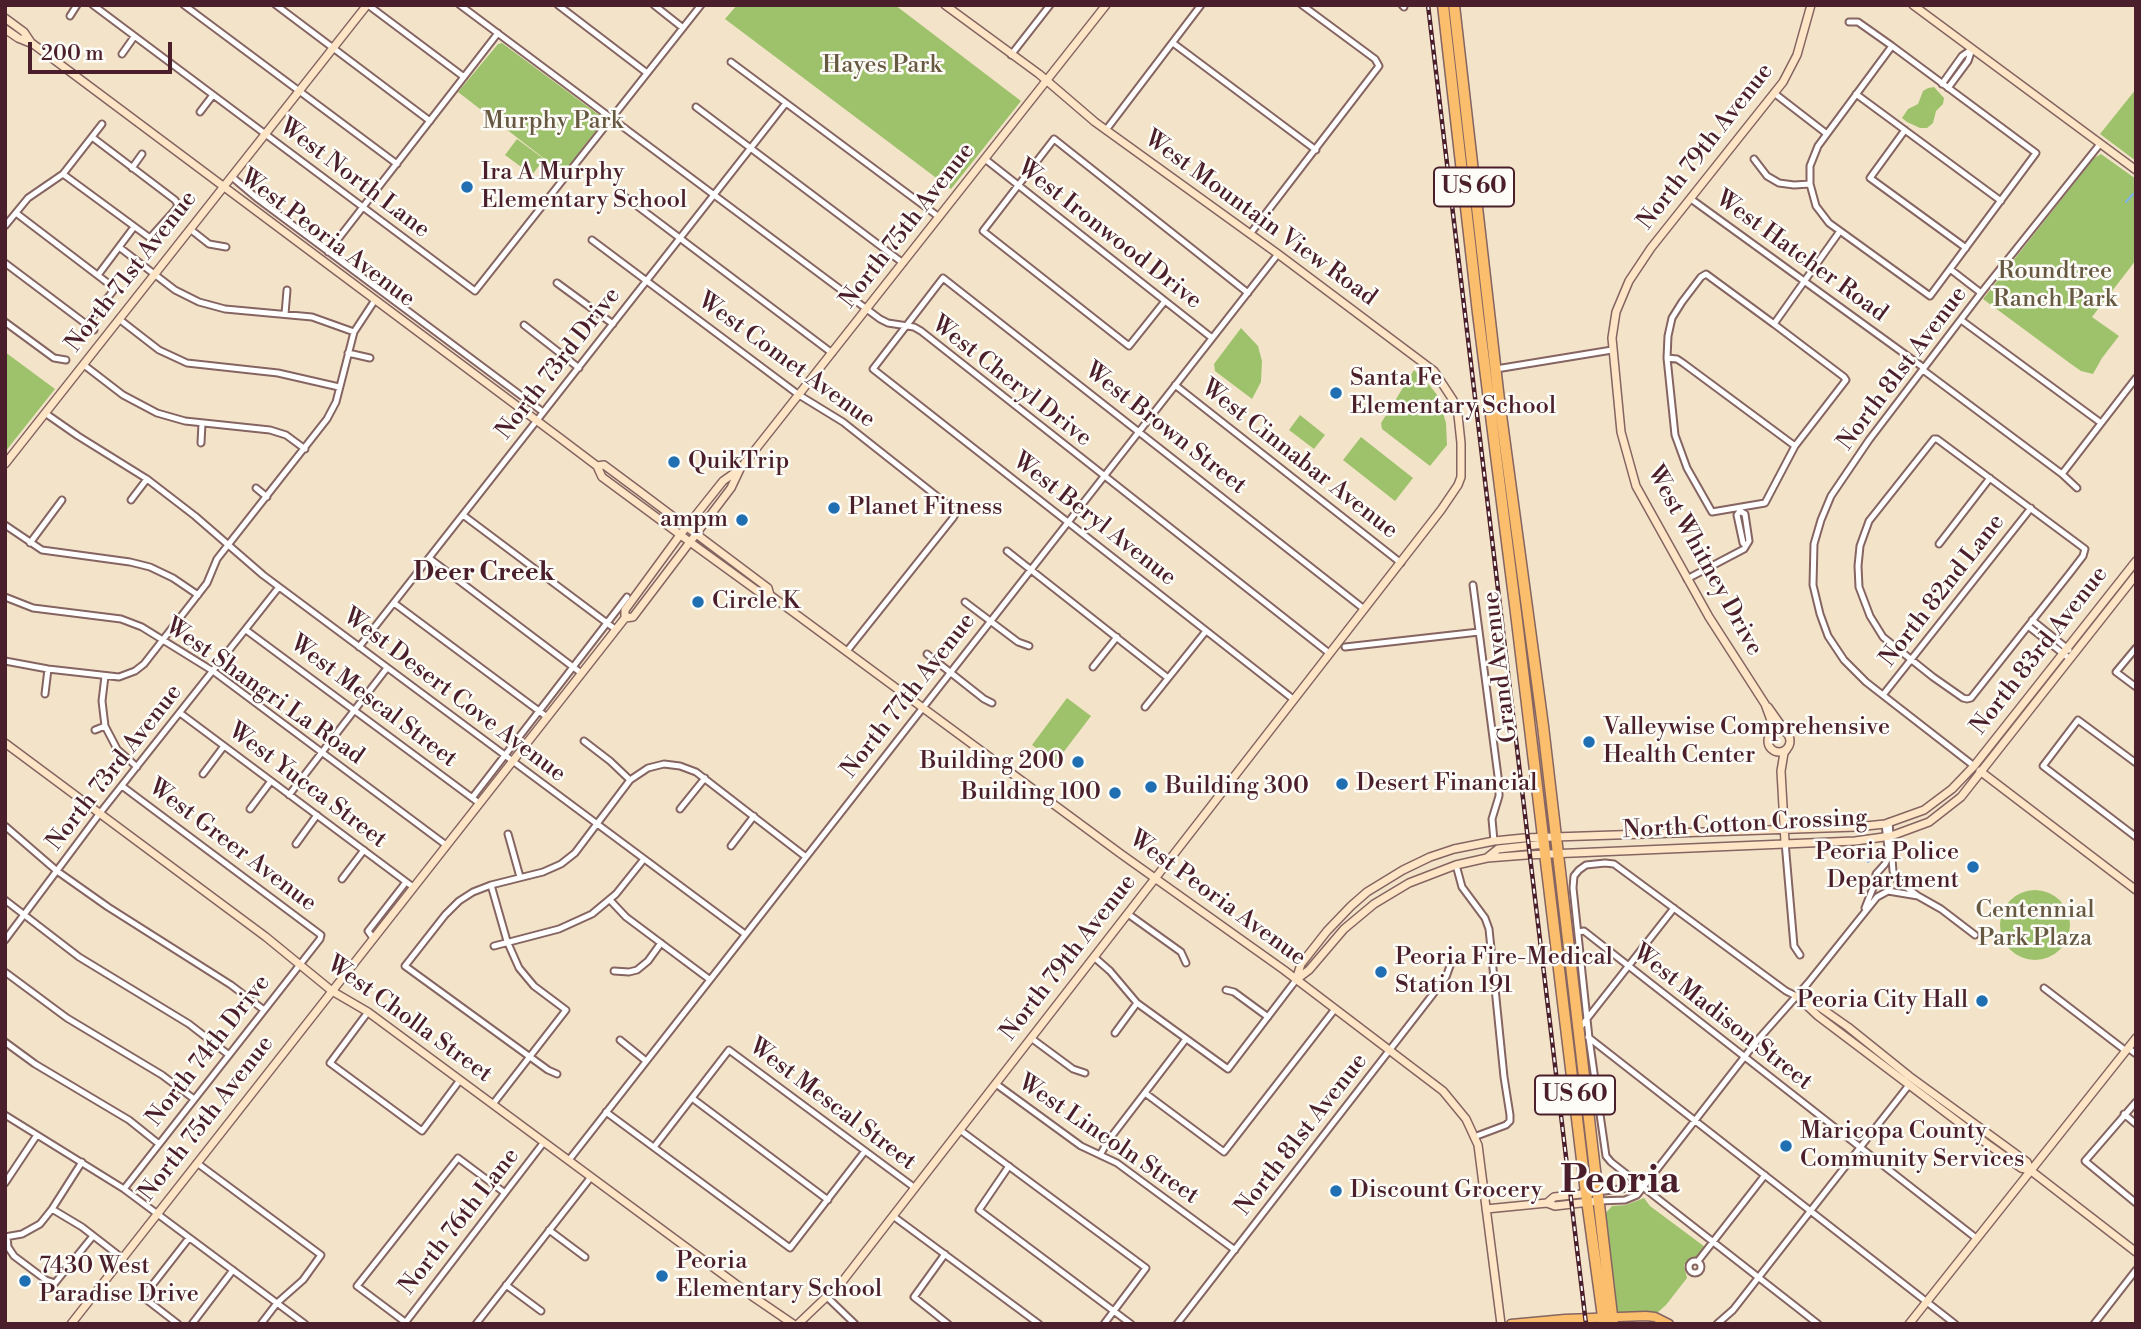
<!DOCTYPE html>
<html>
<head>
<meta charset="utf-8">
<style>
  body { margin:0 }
  #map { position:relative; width:2141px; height:1329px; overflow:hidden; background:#f3e4c9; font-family:"Libre Bodoni",serif }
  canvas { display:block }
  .frame { position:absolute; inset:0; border:7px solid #4a1f2b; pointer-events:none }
  .scale { position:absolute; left:28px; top:42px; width:144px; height:32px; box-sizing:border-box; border:4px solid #4a1f2b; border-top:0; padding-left:9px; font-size:21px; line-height:24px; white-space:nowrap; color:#4a1f2b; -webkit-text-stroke:5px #fdfcf7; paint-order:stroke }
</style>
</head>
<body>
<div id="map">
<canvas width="2141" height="1329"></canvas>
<div class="frame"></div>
<div class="scale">200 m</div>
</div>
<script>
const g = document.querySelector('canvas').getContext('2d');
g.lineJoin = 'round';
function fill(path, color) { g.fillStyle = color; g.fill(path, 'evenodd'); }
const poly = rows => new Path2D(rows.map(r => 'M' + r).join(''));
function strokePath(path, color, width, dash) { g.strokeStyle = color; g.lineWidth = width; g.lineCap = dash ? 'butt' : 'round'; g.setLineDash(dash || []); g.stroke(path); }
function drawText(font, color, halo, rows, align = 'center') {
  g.font = font + ' "Libre Bodoni",serif'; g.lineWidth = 5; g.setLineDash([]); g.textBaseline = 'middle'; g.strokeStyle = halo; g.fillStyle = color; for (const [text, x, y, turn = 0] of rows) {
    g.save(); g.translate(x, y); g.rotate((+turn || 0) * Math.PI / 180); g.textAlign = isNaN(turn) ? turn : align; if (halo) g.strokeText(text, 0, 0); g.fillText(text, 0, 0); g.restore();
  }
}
fill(poly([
  [737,5,895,5,1021,101,951,189,725,19],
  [502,43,603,118,603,122,563,173,458,92,498,44],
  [1934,87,1944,98,1943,104,1936,111,1933,123,1927,128,1920,128,1907,122,1902,118,1908,109,1918,104,1923,91,1928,88],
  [2136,89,2136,161,2100,134],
  [517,139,544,159,532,175,505,155],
  [2101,154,2136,179,2136,260,2092,317,2119,336,2102,358,2093,374,2081,371,2071,364,1983,299,2094,158],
  [1241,328,1258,346,1262,361,1261,382,1252,399,1215,371,1214,364],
  [5,352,55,389,5,452],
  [1414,370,1427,382,1438,396,1446,423,1447,445,1430,466,1382,429,1381,423],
  [1300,415,1325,435,1314,449,1289,430],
  [1361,437,1413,478,1395,501,1343,460],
  [1067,698,1091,716,1056,762,1032,745],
  '2000 925a35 35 0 1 1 70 0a35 35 0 1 1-70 0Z',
  [1644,1198,1650,1206,1705,1247,1697,1257,1684,1265,1687,1278,1666,1305,1657,1313,1618,1313,1616,1308,1604,1215,1612,1206,1626,1205]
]), '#9ec26c');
strokePath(poly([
  [2126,202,2133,194],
  [1868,862,1874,857,1876,850]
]), '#7cb4ec', 2);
const street = poly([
  [93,5,475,291,701,5],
  [184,5,397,164],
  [276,5,430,121],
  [368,5,464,77],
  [460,5,880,319,888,323,914,327,921,331,1329,653],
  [558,5,647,73],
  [654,5,683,28],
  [1402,5,1404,7],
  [70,16,77,5],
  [1849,22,1858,22,1892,46,2036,153,1930,296,1829,223,1816,206,1810,184,1810,166,1818,146,1892,46],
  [1173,43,1316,150],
  [122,54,134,37],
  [1011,55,1050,5],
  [731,62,939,217],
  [1942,84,1962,56,1972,49],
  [1948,88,1968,61,1972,49],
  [1774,93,1827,134],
  [1856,94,2001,201],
  [696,107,903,263],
  [200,112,213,95],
  [1106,130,1201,5],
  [1905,130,1870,178,1966,248],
  [985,159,1212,338],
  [1754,159,1767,176,1779,183,1794,185,1810,184],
  [132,168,142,154],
  [63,174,150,238,175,210,178,205,175,200,92,137],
  [232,177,258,199,543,412],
  [624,196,832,353],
  [1691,199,1924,368],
  [16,213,113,287,113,291,87,324],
  [5,226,28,198,63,174,102,124],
  [190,229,209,244,226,247],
  [1250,234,1379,66,1375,59,1302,5],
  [592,240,799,395,843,422,953,509,956,513,953,518,847,651],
  [119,247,175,290,199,302,225,309,312,317,354,332],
  [328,252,498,33],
  [5,263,94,330],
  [1950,269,1981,293],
  [98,275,134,227],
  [557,283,613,324],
  [1165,301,1129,346,983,231,1054,139,1248,293],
  [285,314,287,290],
  [119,319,159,350,187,363,278,373,339,387],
  [1961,320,2101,423],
  [5,322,54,358,66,360],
  [1774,324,1706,274,1701,277,1682,302,1672,318,1668,336,1667,358,1675,435,1687,468,1712,512,1765,503,1795,446,1846,380,1844,377,1774,324,1840,231],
  [524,325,579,368],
  [348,353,370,358],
  [1667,358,1677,359,1683,363,1795,446],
  [84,365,123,395,157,413,185,421,270,430,286,435,305,449],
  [1496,369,1612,350],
  [1923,370,2062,474,2077,488],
  [1175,385,1401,563],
  [45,413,78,436,147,479,195,516,263,575,745,934],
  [1934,439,1937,439,2085,549,2083,556,2070,573,1971,698,1967,699,1963,698,1933,677,1883,637,1870,616,1859,587,1858,566,1860,546,1869,521,1934,439],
  [201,443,202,423],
  [2062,474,2136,378],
  [256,488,267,497],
  [131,500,147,479],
  [463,515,615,629],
  [5,525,42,550,130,562,150,567,173,578,198,595],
  [30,543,62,500],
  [1939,544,1990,478],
  [1007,551,1168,678],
  [429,558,581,673],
  [1687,579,1744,549,1749,541,1745,514,1740,511,1737,515,1743,543,1746,546],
  [1473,585,1499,784,1499,796,1492,819,1494,841],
  [5,597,33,608,121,619,142,627,213,671,446,845],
  [965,602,1018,642,1029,646],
  [394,603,547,717],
  [2032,620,2069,650],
  [2028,626,2070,659],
  [246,630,479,803],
  [359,647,786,103],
  [1345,647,1479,632],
  [2136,648,2116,672,2136,687],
  [927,654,984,699,992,703],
  [5,661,48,669,119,677,135,671,144,664,207,583,217,559,327,419,336,402,354,332,375,300],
  [1093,667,1117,637],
  [105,676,102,701,105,726,117,749,137,767],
  [45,694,48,669],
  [1883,695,2031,508],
  [1293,699,873,369,943,278,1364,609],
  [1145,707,1206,631],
  [180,713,413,887],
  [95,730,105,726],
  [584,741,610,761,630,780],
  [2136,763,2078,720,2043,766,2136,837],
  [1974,766,1866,682,1844,660,1828,636,1820,614,1813,585,1814,544,1821,520,1831,496,1869,440,1981,293,2100,144],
  [203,774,224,746],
  [122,786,321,935,320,939,124,1189],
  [289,795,387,668],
  [472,798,627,597],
  [250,809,271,781],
  [680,809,705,778],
  [1889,822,1893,871,1897,880,1918,896,1941,909,1975,935],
  [5,826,57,871,108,907,231,985,264,1010],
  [508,834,520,877],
  [1785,842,1794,946,1800,955],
  [296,844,317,815],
  [731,846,754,816],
  [1456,865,1462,887,1485,918,1489,929,1504,1077,1510,1115,1510,1121,1506,1125,1474,1137],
  [342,879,364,850],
  [491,885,507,941,519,968,534,986,566,1010,493,1104],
  [5,900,79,957,189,1024,229,1055],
  [610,900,626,917,709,979],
  [1865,908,1875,883,1876,874,1885,864,1889,856,1885,824],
  [1128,914,1181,952,1186,963],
  [1578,932,1584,931,1976,1238],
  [373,938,368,931,406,882],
  [5,940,100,813,279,587],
  [494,946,559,929,592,914,616,894,644,859],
  [1094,957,1110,971,1137,1003,1228,1069,1296,980],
  [614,971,629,972,637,970,648,961,661,943],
  [5,972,67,1018,162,1075,194,1099],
  [2044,988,2126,1051],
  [1226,990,1234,992,1268,1017],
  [1796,996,1786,991,1614,864,1605,863,1586,865,1579,870,1574,876,1573,888,1589,1038,1606,1156,1611,1162,1818,1324],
  [368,1012,330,1063,422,1131,460,1080],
  [1579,1029,1674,908],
  [1115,1033,1137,1003],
  [1588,1037,1955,1324],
  [1031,1038,1073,1069,1085,1073],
  [620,1040,646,1061],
  [5,1042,35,1064,129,1120,159,1144],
  [2128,1048,2136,1054],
  [557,1074,548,1070,405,966,445,915,459,901,473,892,491,885,543,872,561,864,575,853,630,780,648,768,664,764,680,766,696,772,806,857],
  [996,1084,1081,1146,1117,1163,1235,1250],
  [1145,1093,1224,1152,1335,1009],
  [692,1098,828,1200],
  [2136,1102,2085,1161,2136,1203],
  [606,1112,790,1248,865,1151],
  [2124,1114,2136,1124],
  [5,1115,124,1189,305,1324],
  [960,1130,1146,1268,1104,1324],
  [654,1147,729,1050,915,1188],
  [1100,1155,1108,1141,1186,1039],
  [569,1160,1278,254],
  [197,1163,321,1255,303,1280,277,1303,261,1324],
  [1009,1166,979,1210,1131,1324],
  [5,1183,37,1135],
  [1597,1192,1642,1186],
  [1598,1201,1625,1200,1637,1195,1756,1042,1808,983,1877,897,1888,891,1918,896],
  [52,1209,82,1227,122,1258],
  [893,1216,1039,1324],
  [549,1230,585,1257],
  [5,1237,22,1234,40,1224,52,1209,82,1162],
  [7,1237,8,1247,14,1256,46,1280,55,1283,93,1236],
  [945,1254,914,1297,948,1324],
  '1689 1267a6 6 0 1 1 12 0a6 6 0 1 1-12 0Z',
  [1698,1261,1765,1175],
  [506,1285,541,1311],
  [827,1297,855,1324],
  [405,1322,357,1286,458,1158,505,1193],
  [405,1323,544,1142],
  [178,1324,143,1297,189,1238],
  [192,1324,233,1270],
  [476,1324,591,1177],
  [1177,1324,1430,998,1446,977,1450,966],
  [1717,1324,1733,1310,1909,1085],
  [2094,1324,2136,1270]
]);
const secondary = poly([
  [1913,5,2136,170],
  [5,18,24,32,32,44],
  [5,29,18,38,33,44,560,438,597,466,602,477,690,542,763,595,770,595],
  [5,464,367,5],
  [597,466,604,465,639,491,768,588,770,595,1121,854,1284,970,1443,1091,1466,1119,1478,1145,1501,1324],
  [625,618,633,617,731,488,740,469,1106,5],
  [1768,707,1785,731],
  '1768 741a11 11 0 1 1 22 0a11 11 0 1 1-22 0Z',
  [1770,734,1772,723,1765,704,1709,617,1636,486,1621,432,1612,338,1616,312,1629,281,1651,248,1783,82,1797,55,1811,5],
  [5,743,266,937,332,991,368,1012,752,1296,793,1324],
  [1980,771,2136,890],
  [1785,842,1781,771,1784,753,1787,749],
  [1488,857,1498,849,1545,844],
  [1297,979,1309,970,1344,929,1374,904,1409,883,1456,865,1487,858,1526,855,1855,841,1891,836,1929,822,1961,797,2136,575],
  [1296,980,1301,964,1327,931,1351,906,1367,892,1403,870,1430,857,1454,849,1494,841,1524,838,1856,827,1885,824,1924,810,1952,789,1974,766,2136,561],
  [1796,996,1811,1001,1848,1027,1909,1076,2027,1162,2030,1170,2136,1252],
  [1799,998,1818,1016,1986,1143,2021,1168,2030,1170],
  [1547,1203,1554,1197,1590,1193],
  [1486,1209,1547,1203,1555,1206,1598,1201],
  [71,1324,625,618,625,610,680,535,723,481,740,469],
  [798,1324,842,1282,893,1216,1441,510,1458,485,1461,477,1461,443,1458,415,1453,400,1434,371,1278,254,1095,122,1039,74,945,5],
  [1909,1324,2136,1038]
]);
const primary = poly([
  [1511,1324,1565,1319,1646,1316,1655,1317,1669,1324]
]);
const highway = poly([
  [1443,5,1478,313,1516,613,1586,1193,1604,1324],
  [1454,5,1499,400,1543,726,1613,1324]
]);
strokePath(street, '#856462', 9);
strokePath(secondary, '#856462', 10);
strokePath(primary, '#856462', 11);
strokePath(highway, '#856462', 13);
strokePath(street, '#fff', 5);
strokePath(secondary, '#fde5c5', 7);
strokePath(primary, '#fabe6d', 8);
strokePath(highway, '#fabe6d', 10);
const rail = poly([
  [1428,5,1586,1324]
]);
strokePath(rail, '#4a1f2b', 4.5);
strokePath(rail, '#fdfcf7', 2, [5]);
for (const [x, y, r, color] of [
  [467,187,7,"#1f6fb2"],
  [1336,393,7,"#1f6fb2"],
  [674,462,7,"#1f6fb2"],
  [834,508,7,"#1f6fb2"],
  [742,520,7,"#1f6fb2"],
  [698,602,7,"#1f6fb2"],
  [1589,742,7,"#1f6fb2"],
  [1078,762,7,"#1f6fb2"],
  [1342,784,7,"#1f6fb2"],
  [1151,787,7,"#1f6fb2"],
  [1115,793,7,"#1f6fb2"],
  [1973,867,7,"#1f6fb2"],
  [1381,972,7,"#1f6fb2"],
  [1982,1001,7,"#1f6fb2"],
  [1786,1146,7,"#1f6fb2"],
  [1336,1191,7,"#1f6fb2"],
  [662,1276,7,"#1f6fb2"],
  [25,1281,7,"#1f6fb2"]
]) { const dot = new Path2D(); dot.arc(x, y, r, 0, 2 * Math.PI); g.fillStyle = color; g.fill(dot); strokePath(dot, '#fdfcf7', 2.5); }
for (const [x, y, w] of [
  [1474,187,80],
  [1575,1095,80]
]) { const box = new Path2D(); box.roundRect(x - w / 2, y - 19.5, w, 39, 5); g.fillStyle = '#fdfcf7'; g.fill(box); strokePath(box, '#4a1f2b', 2); }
drawText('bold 23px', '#4a1f2b', null, [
  ["US 60",1474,187],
  ["US 60",1575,1095]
]);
drawText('24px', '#675842', '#fdfcf7', [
  ["Hayes Park",882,66],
  ["Murphy Park",553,122],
  ["Roundtree",2055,272],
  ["Ranch Park",2055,300],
  ["Centennial",2035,911],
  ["Park Plaza",2035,939]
]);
drawText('24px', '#4a1f2b', '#fdfcf7', [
  ["North 79th Avenue",1706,147,-52],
  ["West North Lane",354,179,37],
  ["West Mountain View Road",1260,219,36],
  ["North 75th Avenue",908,226,-52],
  ["West Ironwood Drive",1109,235,38],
  ["West Peoria Avenue",327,239,37],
  ["West Hatcher Road",1801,257,36],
  ["North 71st Avenue",132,272,-52],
  ["West Comet Avenue",786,361,36],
  ["North 73rd Drive",559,364,-52],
  ["North 81st Avenue",1903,369,-53],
  ["West Cheryl Drive",1011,382,38],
  ["West Brown Street",1165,429,38],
  ["West Cinnabar Avenue",1299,460,38],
  ["West Beryl Avenue",1094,520,38],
  ["West Whitney Drive",1704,561,61],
  ["North 82nd Lane",1943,591,-52],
  ["North 83rd Avenue",2040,651,-52],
  ["Grand Avenue",1501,667,-97],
  ["West Shangri La Road",264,692,35],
  ["West Desert Cove Avenue",454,696,37],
  ["North 77th Avenue",909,696,-52],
  ["West Mescal Street",373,702,37],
  ["North 73rd Avenue",115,768,-52],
  ["West Yucca Street",307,786,37],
  ["North Cotton Crossing",1745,825,-3],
  ["West Greer Avenue",232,846,37],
  ["West Peoria Avenue",1217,899,36],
  ["North 79th Avenue",1069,958,-52],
  ["West Madison Street",1722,1018,38],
  ["West Cholla Street",409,1020,36],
  ["North 74th Drive",209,1051,-52],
  ["West Mescal Street",832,1105,37],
  ["North 75th Avenue",207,1119,-52],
  ["North 81st Avenue",1302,1135,-52],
  ["West Lincoln Street",1108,1140,34],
  ["North 76th Lane",460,1222,-52]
]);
drawText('24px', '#4a1f2b', '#fdfcf7', [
  ["Ira A Murphy",481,173],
  ["Elementary School",481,201],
  ["Santa Fe",1350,379],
  ["Elementary School",1350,407],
  ["QuikTrip",688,462],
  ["Planet Fitness",848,508],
  ["ampm",728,520,"right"],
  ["Circle K",712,602],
  ["Valleywise Comprehensive",1603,728],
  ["Health Center",1603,756],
  ["Building 200",1064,762,"right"],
  ["Desert Financial",1356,784],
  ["Building 300",1165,787],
  ["Building 100",1101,793,"right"],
  ["Peoria Police",1959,853,"right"],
  ["Department",1959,881,"right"],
  ["Peoria Fire-Medical",1395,958],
  ["Station 191",1395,986],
  ["Peoria City Hall",1968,1001,"right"],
  ["Maricopa County",1800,1132],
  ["Community Services",1800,1160],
  ["Discount Grocery",1350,1191],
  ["Peoria",676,1262],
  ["Elementary School",676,1290],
  ["7430 West",39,1267],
  ["Paradise Drive",39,1295]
], 'left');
drawText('bold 26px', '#4a1f2b', '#fdfcf7', [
  ["Deer Creek",484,574]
]);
drawText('bold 38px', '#4a1f2b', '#fdfcf7', [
  ["Peoria",1620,1183]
]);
</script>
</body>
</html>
